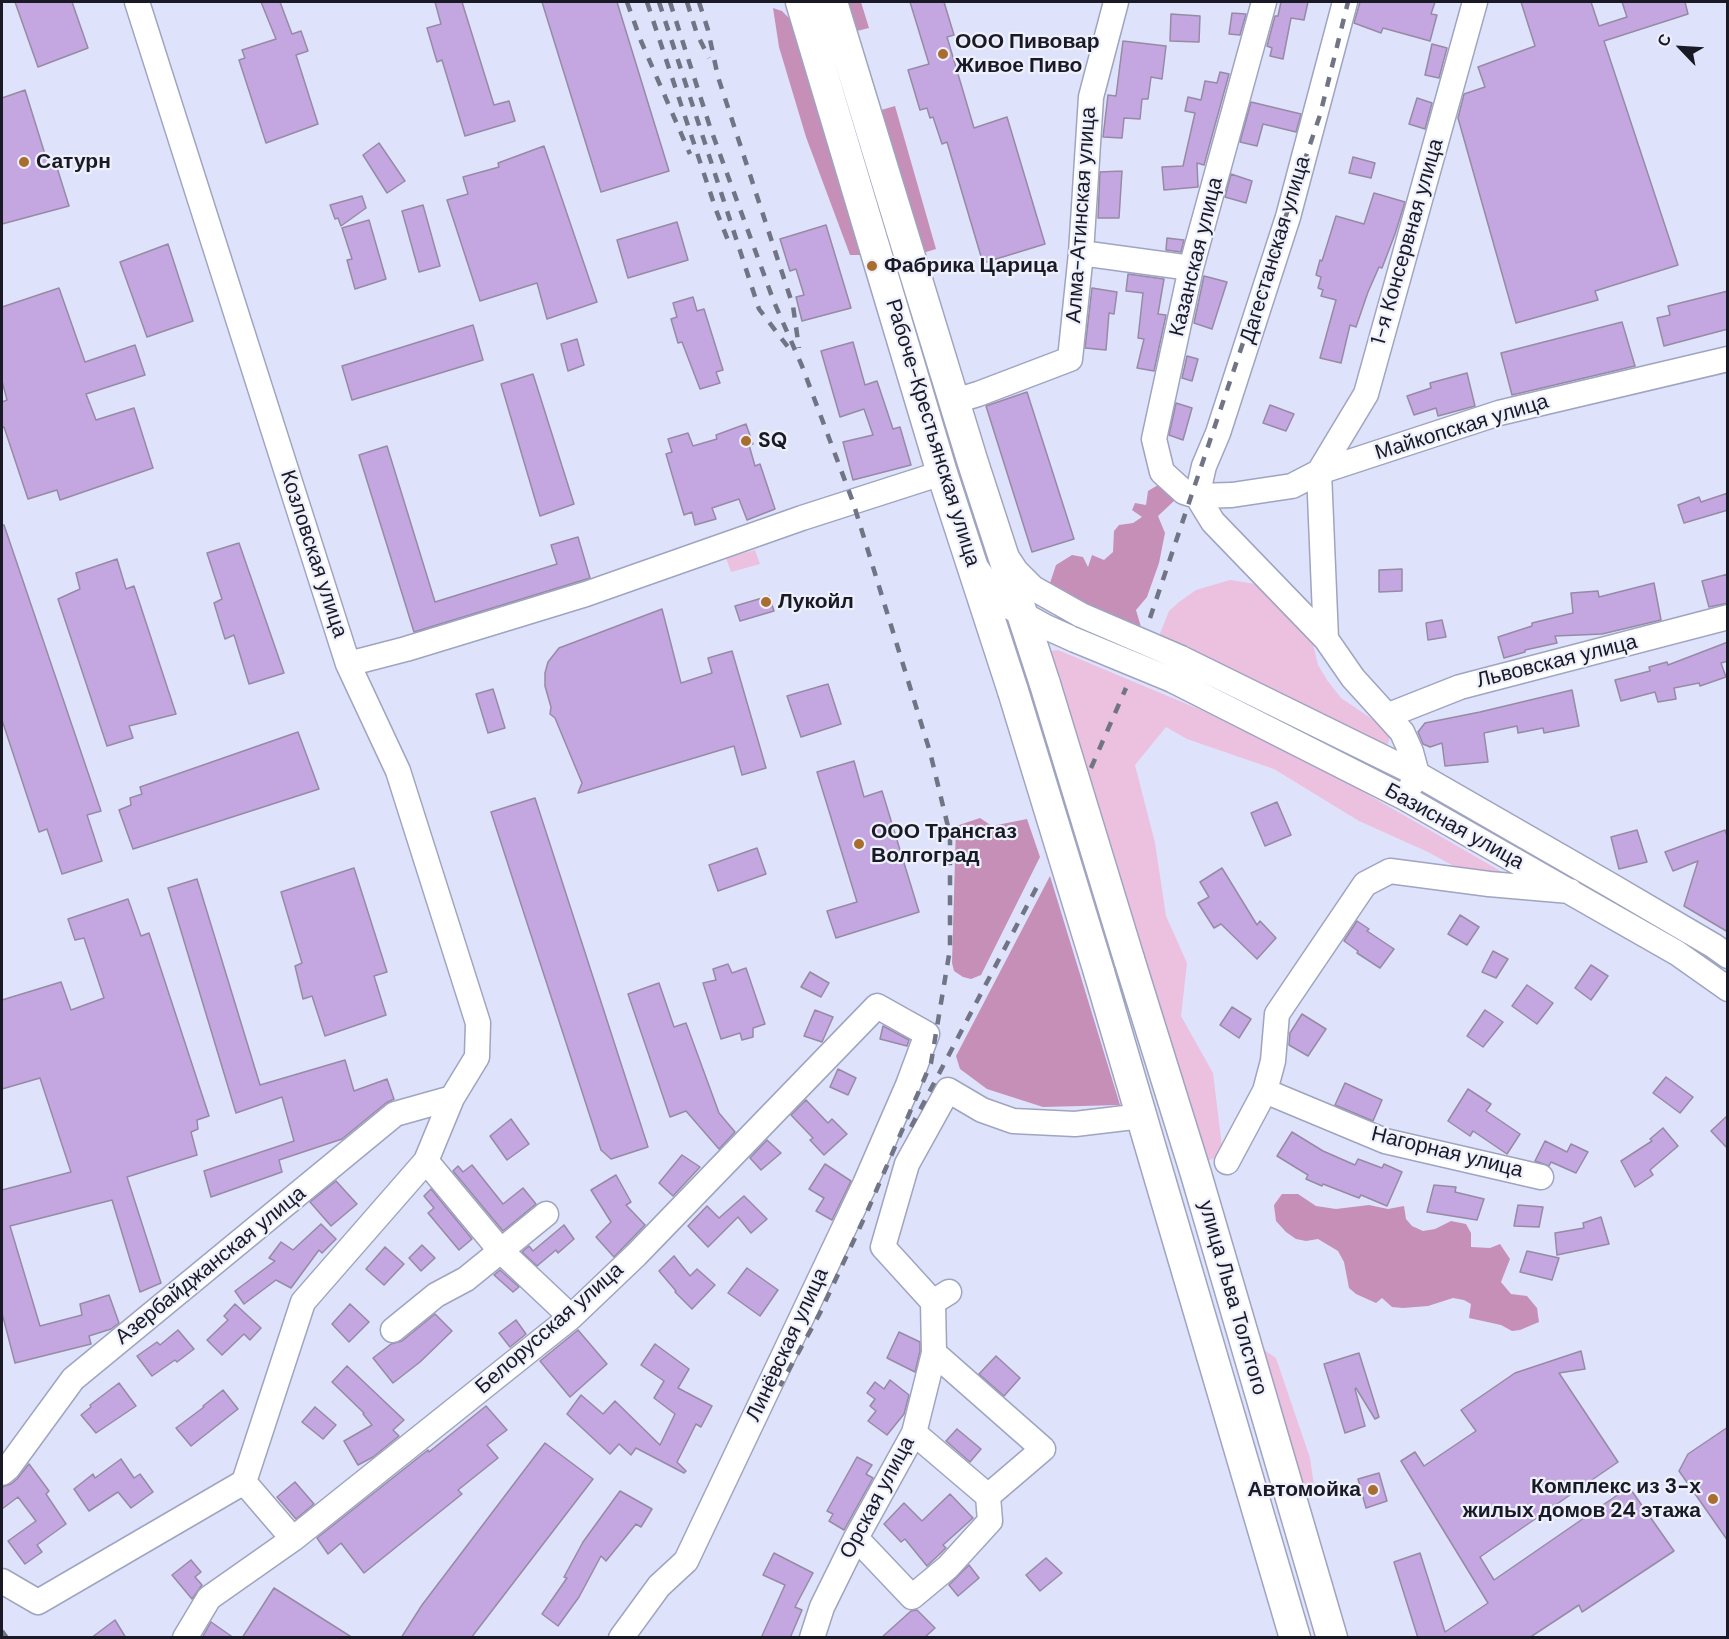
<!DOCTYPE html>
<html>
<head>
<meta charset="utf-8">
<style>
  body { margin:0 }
  #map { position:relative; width:1729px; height:1639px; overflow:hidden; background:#dee2fb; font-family:"DM Sans",sans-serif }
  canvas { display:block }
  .frame { position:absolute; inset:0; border:3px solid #191a25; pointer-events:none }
  .north { position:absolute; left:1651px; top:18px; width:60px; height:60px; -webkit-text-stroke:4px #eef0fc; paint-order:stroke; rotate:295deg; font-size:16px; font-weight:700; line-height:24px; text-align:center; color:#191a25 }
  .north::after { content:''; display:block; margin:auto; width:21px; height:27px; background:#191a25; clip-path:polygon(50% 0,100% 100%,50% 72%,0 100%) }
</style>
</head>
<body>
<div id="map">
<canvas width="1729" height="1639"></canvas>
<div class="frame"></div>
<div class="north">С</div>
</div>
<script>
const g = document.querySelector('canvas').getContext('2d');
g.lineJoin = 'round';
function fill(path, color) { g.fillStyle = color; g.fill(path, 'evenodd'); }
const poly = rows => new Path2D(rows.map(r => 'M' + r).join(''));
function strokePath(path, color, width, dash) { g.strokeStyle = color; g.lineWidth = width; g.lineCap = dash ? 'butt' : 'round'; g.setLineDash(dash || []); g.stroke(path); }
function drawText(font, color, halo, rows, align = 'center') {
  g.font = font + ' "DM Sans",sans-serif'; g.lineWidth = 4.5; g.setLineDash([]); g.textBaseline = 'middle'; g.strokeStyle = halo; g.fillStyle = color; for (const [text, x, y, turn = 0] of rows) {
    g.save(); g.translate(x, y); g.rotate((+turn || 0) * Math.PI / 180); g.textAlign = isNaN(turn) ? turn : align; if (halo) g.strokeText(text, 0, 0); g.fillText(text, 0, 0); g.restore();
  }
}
fill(poly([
  [755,550,760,564,731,572,726,558],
  [1230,580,1262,585,1310,632,1318,665,1327,680,1341,698,1378,723,1390,736,1388,744,1382,746,1159,636,1169,611,1179,602,1196,590],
  [1058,650,1201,710,1327,771,1504,873,1474,877,1428,852,1359,821,1274,769,1187,739,1166,727,1135,765,1155,843,1166,916,1187,963,1181,1016,1213,1073,1223,1155,1199,1164,1050,651],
  [1257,1345,1276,1358,1310,1458,1314,1486,1304,1499]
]), '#ecc1e0');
fill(poly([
  [839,2,861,2,869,28,849,33],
  [773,8,782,11,793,22,861,255,850,255,806,137,779,47],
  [895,106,936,249,913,256,871,113],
  [1163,482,1177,491,1175,500,1158,516,1165,533,1159,563,1147,597,1136,610,1141,627,1080,601,1050,583,1056,565,1072,555,1083,557,1088,567,1092,555,1104,560,1113,552,1114,531,1119,525,1133,523,1142,517,1132,510,1135,503,1146,505,1148,491],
  [980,818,992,826,1027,819,1040,857,981,975,971,979,963,977,954,971,952,963,956,826],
  [1050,876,1120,1105,1043,1107,987,1089,960,1069,956,1056],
  [1282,1194,1298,1194,1316,1206,1336,1209,1369,1205,1388,1209,1404,1206,1406,1219,1412,1226,1423,1231,1435,1229,1451,1221,1466,1224,1471,1233,1471,1247,1490,1248,1500,1244,1510,1259,1501,1282,1511,1294,1527,1296,1537,1308,1539,1322,1520,1330,1512,1331,1501,1325,1469,1318,1471,1304,1464,1300,1453,1298,1428,1306,1403,1308,1392,1307,1382,1298,1376,1303,1356,1294,1349,1288,1344,1262,1338,1251,1318,1239,1306,1241,1296,1239,1286,1232,1276,1221,1274,1205]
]), '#c68fb8');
const building = poly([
  [15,2,72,2,88,48,38,67,15,2],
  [261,2,280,2,292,34,301,31,308,51,296,55,318,124,266,143,239,60,245,58,242,50,276,39,261,2],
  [435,2,462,2,494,105,509,101,515,121,465,136,442,60,437,62,427,28,441,24,435,2],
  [542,2,617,2,669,171,601,192,542,2],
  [910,2,944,2,954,35,947,37,974,128,1007,117,1045,244,983,263,947,142,942,144,933,117,930,118,927,108,920,110,908,70,929,64,910,2],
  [1281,2,1308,2,1304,20,1291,18,1283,59,1270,56,1272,48,1267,46,1275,16,1278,16,1281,2],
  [1360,2,1435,2,1431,14,1437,15,1430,41,1383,28,1381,33,1354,23,1360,2],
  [1521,2,1591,2,1599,26,1627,17,1622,2,1685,2,1688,14,1604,41,1678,265,1595,291,1598,300,1516,323,1458,118,1464,94,1485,87,1478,67,1535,46,1521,2],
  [1232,13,1246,14,1240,35,1229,34,1232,13],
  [1171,14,1200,16,1199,42,1170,41,1171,14],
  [1123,41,1166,46,1162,79,1151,77,1148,99,1142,99,1140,119,1124,118,1122,138,1103,137,1108,95,1116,96,1123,41],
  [1432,44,1447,48,1439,78,1425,75,1432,44],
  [1220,72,1229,74,1204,165,1197,163,1198,187,1164,190,1162,167,1183,166,1195,113,1185,111,1188,97,1201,100,1205,81,1217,83,1220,72],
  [25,90,48,164,55,161,69,206,2,224,2,98,25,90],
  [1417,98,1432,103,1425,129,1409,124,1417,98],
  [1251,102,1301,114,1296,132,1263,124,1257,146,1240,142,1251,102],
  [379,143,405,181,387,193,363,155,379,143],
  [544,146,597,302,547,319,537,283,480,301,447,200,468,194,463,177,499,167,498,163,544,146],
  [1353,157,1375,163,1371,178,1349,173,1353,157],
  [1122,171,1119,218,1098,218,1100,172,1122,171],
  [1231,174,1252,181,1246,203,1225,197,1231,174],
  [1374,193,1405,202,1395,234,1382,268,1379,267,1368,292,1356,327,1350,325,1341,363,1320,358,1336,300,1321,296,1323,290,1318,288,1321,277,1316,275,1320,260,1322,261,1336,216,1364,224,1374,193],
  [362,196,366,208,341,226,338,218,335,219,330,205,362,196],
  [423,205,440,266,419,272,402,211,423,205],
  [369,220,386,279,355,289,347,260,352,259,342,228,369,220],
  [677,222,688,260,628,278,617,240,677,222],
  [826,225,851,308,802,321,796,297,804,295,796,269,790,271,780,239,826,225],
  [1167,238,1184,240,1181,252,1166,250,1167,238],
  [168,244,193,321,147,337,120,262,168,244],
  [1128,274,1164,279,1158,314,1166,315,1154,371,1137,368,1144,339,1138,338,1143,293,1126,291,1128,274],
  [1204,276,1227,282,1212,329,1194,323,1204,276],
  [59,288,85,362,135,345,145,375,86,394,96,420,134,408,153,468,60,500,57,490,28,499,4,427,2,428,2,402,7,400,2,381,2,307,59,288],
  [1092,288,1117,292,1114,314,1109,313,1106,350,1085,348,1092,288],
  [1728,291,1728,329,1664,346,1657,318,1670,315,1668,306,1728,291],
  [693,297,697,311,704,309,723,370,716,372,720,383,700,389,682,342,678,343,671,319,677,317,673,303,693,297],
  [1622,322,1635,366,1512,395,1501,353,1622,322],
  [473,325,483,360,352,400,342,366,473,325],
  [577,339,584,365,568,371,561,344,577,339],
  [853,342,865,385,877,381,893,429,900,427,911,465,853,480,843,442,873,435,864,409,840,417,821,351,853,342],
  [1187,356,1198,359,1192,381,1182,378,1187,356],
  [1467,373,1475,406,1438,416,1436,408,1414,415,1407,396,1431,388,1430,383,1467,373],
  [533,374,574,504,540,516,501,384,533,374],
  [1027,392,1074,539,1032,552,986,406,1027,392],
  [1176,403,1192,408,1183,440,1169,435,1176,403],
  [1270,405,1294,414,1286,431,1263,423,1270,405],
  [746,424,753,444,749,445,755,466,760,464,775,509,747,520,739,499,712,508,716,519,695,525,692,512,684,515,666,454,672,452,668,439,688,433,693,446,717,439,716,435,746,424],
  [387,446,435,602,557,564,551,545,578,537,590,578,414,632,359,455,387,446],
  [1728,493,1728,510,1684,523,1678,505,1699,497,1701,502,1728,493],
  [2,525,4,525,101,811,87,815,102,861,62,874,47,829,39,832,2,720,2,525],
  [239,543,284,673,249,684,234,635,225,639,214,603,222,599,207,553,239,543],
  [117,559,126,589,134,586,176,714,129,726,133,738,107,746,58,599,80,589,76,573,117,559],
  [1402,569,1402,591,1379,592,1379,570,1402,569],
  [1728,574,1728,603,1709,607,1702,581,1728,574],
  [1654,583,1661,620,1602,634,1555,636,1557,643,1525,650,1525,652,1504,658,1498,637,1532,626,1532,623,1573,613,1571,593,1598,591,1599,597,1654,583],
  [769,596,774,611,740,621,735,606,769,596],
  [662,609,681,683,712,673,708,658,732,651,766,768,742,775,734,746,578,793,582,783,555,718,550,714,551,707,545,686,545,673,548,662,559,648,662,609],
  [1442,620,1446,637,1428,640,1426,623,1442,620],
  [1728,642,1728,661,1721,663,1726,677,1700,686,1699,683,1674,688,1676,699,1658,702,1655,692,1621,701,1615,680,1650,671,1649,667,1667,662,1668,665,1728,642],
  [828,684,841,724,801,737,787,696,828,684],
  [493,689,505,728,488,733,476,694,493,689],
  [1572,690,1579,726,1544,733,1543,728,1518,733,1517,726,1484,733,1488,762,1445,766,1442,743,1430,747,1423,744,1418,732,1425,723,1480,712,1572,690],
  [298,732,319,789,133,849,119,810,131,805,130,798,142,794,140,787,298,732],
  [854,761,864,797,882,791,919,912,836,938,827,911,857,902,817,772,854,761],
  [535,798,648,1147,611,1159,601,1150,491,812,535,798],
  [1277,802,1291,835,1265,846,1251,813,1277,802],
  [1637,830,1647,862,1619,869,1611,837,1637,830],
  [1725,830,1728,839,1728,932,1684,906,1698,861,1673,871,1665,852,1725,830],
  [757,848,766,874,718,891,709,865,757,848],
  [354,868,387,972,374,976,386,1015,325,1036,312,996,303,999,295,966,302,963,281,892,354,868],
  [1222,868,1257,925,1260,921,1276,938,1257,959,1221,924,1214,928,1198,903,1209,897,1200,882,1222,868],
  [197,879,260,1085,345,1060,354,1091,387,1079,394,1099,386,1103,342,1139,279,1160,282,1172,211,1197,204,1171,294,1141,282,1097,236,1113,168,888,197,879],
  [128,899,141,936,149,933,209,1116,197,1120,198,1129,191,1132,197,1155,127,1177,161,1283,140,1292,112,1200,10,1226,40,1326,82,1315,80,1304,109,1295,119,1323,111,1329,89,1336,91,1344,15,1363,2,1313,2,1190,71,1172,40,1078,2,1089,2,1000,61,982,71,1010,104,998,84,938,75,940,68,919,128,899],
  [1460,915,1479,927,1467,945,1448,934,1460,915],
  [1357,921,1369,929,1367,931,1394,949,1380,968,1357,953,1358,951,1344,941,1357,921],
  [1493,951,1508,959,1496,978,1482,972,1493,951],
  [728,964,732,973,746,968,765,1024,753,1028,753,1037,742,1040,740,1033,721,1039,703,983,716,980,713,969,728,964],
  [1591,965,1608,976,1591,1000,1575,988,1591,965],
  [810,972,829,983,821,997,801,987,810,972],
  [659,983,674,1027,686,1023,719,1113,735,1132,719,1149,686,1111,670,1117,628,994,659,983],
  [1527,985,1553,1003,1537,1024,1512,1006,1527,985],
  [1232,1007,1251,1019,1239,1038,1220,1025,1232,1007],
  [815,1010,833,1017,822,1042,804,1036,815,1010],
  [1485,1010,1503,1022,1483,1047,1467,1036,1485,1010],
  [1302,1014,1326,1029,1308,1056,1289,1045,1290,1033,1302,1014],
  [883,1026,909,1040,907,1046,880,1039,883,1026],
  [838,1069,856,1078,848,1095,830,1087,838,1069],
  [1666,1077,1693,1097,1680,1113,1653,1093,1666,1077],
  [1345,1083,1382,1100,1373,1121,1335,1105,1345,1083],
  [1468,1089,1491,1104,1486,1111,1520,1134,1507,1154,1473,1131,1470,1136,1448,1121,1468,1089],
  [806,1100,828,1123,832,1119,847,1134,824,1155,810,1140,813,1138,791,1115,806,1100],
  [1728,1115,1728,1149,1711,1131,1728,1115],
  [511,1119,529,1144,507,1160,490,1136,511,1119],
  [1663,1128,1678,1146,1650,1170,1653,1175,1635,1187,1621,1161,1652,1141,1650,1139,1663,1128],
  [1292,1132,1323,1151,1355,1165,1358,1159,1382,1168,1384,1164,1402,1172,1387,1206,1361,1195,1359,1198,1323,1184,1322,1186,1306,1179,1308,1175,1277,1156,1292,1132],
  [767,1140,781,1153,761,1170,750,1158,767,1140],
  [1545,1141,1567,1152,1571,1144,1588,1152,1576,1173,1551,1162,1549,1166,1535,1161,1545,1141],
  [682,1155,700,1167,673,1196,659,1183,682,1155],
  [825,1164,851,1181,832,1220,816,1211,824,1198,809,1189,825,1164],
  [472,1165,503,1204,523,1188,536,1204,503,1231,453,1171,458,1166,463,1172,472,1165],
  [616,1175,631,1202,626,1205,645,1225,614,1257,596,1237,611,1222,591,1190,616,1175],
  [336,1181,357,1204,331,1226,310,1202,336,1181],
  [1434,1185,1456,1187,1455,1192,1484,1199,1477,1220,1427,1212,1434,1185],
  [431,1189,472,1239,459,1250,428,1213,434,1208,424,1196,431,1189],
  [744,1196,767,1219,751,1233,738,1217,708,1247,688,1226,707,1206,719,1218,744,1196],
  [1518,1205,1543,1207,1539,1227,1514,1226,1518,1205],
  [1601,1217,1609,1244,1557,1255,1555,1233,1584,1228,1583,1223,1601,1217],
  [321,1224,336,1239,322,1253,319,1250,291,1288,276,1280,244,1304,235,1291,275,1261,269,1258,281,1242,293,1250,321,1224],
  [564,1225,574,1239,558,1253,556,1250,537,1266,522,1252,529,1246,533,1251,564,1225],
  [422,1245,435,1258,421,1271,409,1258,422,1245],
  [385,1247,404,1264,384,1285,366,1269,385,1247],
  [1527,1251,1559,1258,1552,1280,1520,1272,1527,1251],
  [674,1256,690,1276,697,1269,715,1285,692,1309,675,1292,676,1291,659,1271,674,1256],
  [747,1268,778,1290,760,1316,728,1293,747,1268],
  [500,1270,519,1287,513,1292,494,1275,500,1270],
  [235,1304,261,1328,250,1340,244,1334,222,1355,207,1340,228,1320,224,1316,235,1304],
  [350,1304,369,1322,349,1342,332,1324,350,1304],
  [435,1314,452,1331,420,1362,393,1383,373,1358,391,1344,402,1341,435,1314],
  [516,1320,526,1334,510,1347,499,1333,516,1320],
  [178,1330,194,1349,177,1362,175,1360,152,1376,137,1356,157,1342,160,1345,178,1330],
  [578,1330,607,1364,570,1397,540,1361,578,1330],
  [899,1332,920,1342,920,1351,915,1372,887,1358,899,1332],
  [655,1344,689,1369,678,1388,712,1406,701,1427,696,1424,677,1462,686,1471,684,1473,636,1448,631,1455,619,1444,610,1454,567,1414,581,1395,603,1414,615,1401,660,1445,675,1414,654,1398,664,1381,641,1365,655,1344],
  [1581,1351,1585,1369,1559,1373,1618,1462,1480,1557,1494,1580,1629,1487,1674,1551,1582,1612,1579,1605,1529,1638,1418,1638,1394,1562,1420,1553,1445,1632,1488,1603,1401,1461,1415,1452,1424,1466,1476,1431,1461,1410,1515,1373,1581,1351],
  [1359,1353,1379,1417,1375,1419,1356,1388,1355,1389,1365,1426,1345,1433,1324,1364,1359,1353],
  [996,1356,1020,1378,1004,1396,979,1374,996,1356],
  [347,1366,404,1420,393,1430,399,1436,373,1457,358,1465,344,1441,372,1425,363,1414,364,1413,332,1382,347,1366],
  [890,1380,909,1395,904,1414,887,1435,868,1421,876,1411,870,1406,875,1399,867,1393,875,1382,884,1389,890,1380],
  [119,1383,136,1406,96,1433,81,1415,91,1407,90,1405,119,1383],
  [223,1390,238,1409,191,1446,176,1428,204,1407,203,1406,223,1390],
  [486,1406,507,1430,487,1445,498,1458,458,1490,462,1494,364,1573,341,1543,328,1554,317,1538,428,1450,429,1452,486,1406],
  [315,1407,336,1425,323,1439,302,1422,315,1407],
  [1728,1427,1728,1541,1679,1471,1688,1454,1728,1427],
  [957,1429,981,1449,970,1462,946,1441,957,1429],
  [545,1443,593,1479,471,1638,401,1638,422,1605,545,1443],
  [857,1457,872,1465,866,1474,873,1478,844,1530,829,1521,833,1514,827,1511,857,1457],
  [121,1459,134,1478,140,1474,153,1492,131,1508,118,1492,89,1511,74,1489,93,1474,95,1478,121,1459],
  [29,1464,49,1491,46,1494,66,1524,37,1545,42,1552,25,1564,8,1541,36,1521,18,1497,2,1509,2,1487,11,1484,17,1479,29,1464],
  [1379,1473,1387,1501,1366,1508,1358,1479,1379,1473],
  [295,1482,314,1504,296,1519,277,1497,295,1482],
  [620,1491,652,1509,641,1527,636,1524,606,1561,601,1556,579,1597,558,1626,542,1614,567,1578,564,1577,583,1542,620,1491],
  [950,1494,973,1518,943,1545,946,1548,927,1566,905,1539,901,1542,884,1524,904,1503,922,1521,950,1494],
  [774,1553,813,1573,795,1607,802,1610,790,1638,761,1638,785,1585,763,1575,774,1553],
  [1046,1558,1062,1573,1040,1591,1026,1575,1046,1558],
  [191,1560,201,1572,195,1577,202,1585,192,1599,172,1575,191,1560],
  [969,1565,979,1578,958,1596,949,1585,969,1565],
  [274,1588,353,1638,242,1638,274,1588],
  [917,1610,935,1628,924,1638,881,1638,911,1611,917,1610],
  [115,1620,126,1638,91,1638,115,1620],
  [211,1622,234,1638,202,1638,211,1622]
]);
fill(building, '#c4a7e1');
strokePath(building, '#978aa5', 1.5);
const minor = poly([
  [137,2,348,664,398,771,478,1023,477,1057,452,1098,426,1161,303,1302,244,1482,293,1539],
  [1264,2,1191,268,1154,439,1162,472,1184,492,1197,496,1232,495,1292,486,1319,472,1499,413,1728,359],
  [1081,253,1191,268],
  [955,401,978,394,1070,359,1081,253,1091,97,1116,2],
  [1197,496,1204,466,1218,433,1288,217,1345,2],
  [1197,496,1213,522,1326,639,1353,678,1402,732,1411,752,1417,774,1412,784],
  [1008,559,1016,571,1033,588,1081,615],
  [978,570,994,593,1006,605,1046,627,1075,640],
  [1326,639,1319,472,1366,394,1475,2],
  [1181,658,1417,774,1610,885,1714,946,1728,956],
  [348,664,406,649,586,594,802,518,942,473],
  [1172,680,1405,798,1677,953,1728,989],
  [1389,715,1460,687,1728,617],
  [426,1161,500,1250,571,1317],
  [1227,1162,1265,1091],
  [1541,1177,1385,1141,1265,1091,1273,1061,1277,1014,1365,884,1390,871,1489,884,1570,891],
  [933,1302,883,1247,907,1164,948,1090,982,1110,1013,1121,1075,1124,1142,1116],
  [393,1330,436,1295,466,1279,546,1214],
  [914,1433,988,1496],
  [2,1473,8,1468,73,1379,395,1114,452,1098],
  [856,1538,912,1597,948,1567,990,1521,988,1496,1043,1449,934,1353],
  [2,1581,38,1602,244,1482],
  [185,1638,209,1598,293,1539,571,1317,636,1255,877,1006,927,1034,908,1085,865,1184,686,1561,659,1586,621,1638],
  [812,1638,822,1607,856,1538,914,1433,934,1353,933,1302,949,1292]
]);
const major = poly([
  [801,2,942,473,1013,691],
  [832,2,973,463,1045,684],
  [1129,959,1196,1174,1332,1638],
  [1099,972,1295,1638]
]);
strokePath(minor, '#9fa4c1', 27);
strokePath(major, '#9fa4c1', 33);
strokePath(minor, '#fff', 24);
strokePath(major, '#fff', 30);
strokePath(poly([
  [627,2,641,41,690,154],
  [647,2,716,210,731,248],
  [659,2,759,309,788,347],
  [670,2,710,127,774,302,802,366,853,502,930,752,950,835,950,949,931,1063,867,1212,820,1313,780,1386],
  [687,2,697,34,709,58],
  [699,2,708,30,718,77,793,306,799,348],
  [1150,618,1320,115,1348,2],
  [1091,768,1126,688],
  [911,1127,1040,881],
  [2,1631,7,1638]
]), '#717485', 4.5, [10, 10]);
const minorBridge = poly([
  [1081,615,1181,658],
  [1075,640,1172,680]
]);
const majorBridge = poly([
  [1045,684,1129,959],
  [1013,691,1099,972]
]);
strokePath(minorBridge, '#9fa4c1', 27, []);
strokePath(majorBridge, '#9fa4c1', 33, []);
strokePath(minorBridge, '#fff', 24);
strokePath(majorBridge, '#fff', 30);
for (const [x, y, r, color] of [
  [943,54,6,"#a96d30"],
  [24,162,6,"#a96d30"],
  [872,266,6,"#a96d30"],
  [746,441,6,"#a96d30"],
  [766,602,6,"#a96d30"],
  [859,844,6,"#a96d30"],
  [1373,1490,6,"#a96d30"],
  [1713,1499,6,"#a96d30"]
]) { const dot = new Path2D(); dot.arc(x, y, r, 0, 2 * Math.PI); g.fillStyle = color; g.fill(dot); strokePath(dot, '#eef0fc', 2); }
drawText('bold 21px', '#191a25', '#eef0fc', [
  ["ООО Пивовар",955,42],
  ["Живое Пиво",955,66],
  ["Сатурн",36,162],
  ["Фабрика Царица",884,266],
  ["SQ",758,441],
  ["Лукойл",778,602],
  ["ООО Трансгаз",871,832],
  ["Волгоград",871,856],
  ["Комплекс из 3-х",1701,1487,"right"],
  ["жилых домов 24 этажа",1701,1511,"right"],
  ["Автомойка",1361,1490,"right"]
], 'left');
drawText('21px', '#191a25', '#eef0fc', [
  ["Алма-Атинская улица",1082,215,-86],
  ["1-я Консервная улица",1408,242,-74],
  ["Дагестанская улица",1276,250,-73],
  ["Казанская улица",1197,257,-76],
  ["Майкопская улица",1462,428,-17],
  ["Рабоче-Крестьянская улица",932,433,73],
  ["Козловская улица",313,554,72],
  ["Львовская улица",1557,662,-14],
  ["Базисная улица",1454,827,29],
  ["Нагорная улица",1447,1153,14],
  ["Азербайджанская улица",211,1266,-39],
  ["улица Льва Толстого",1232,1298,74],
  ["Белорусская улица",550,1329,-41],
  ["Линёвская улица",788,1345,-65],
  ["Орская улица",878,1498,-62]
]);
</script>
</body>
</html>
